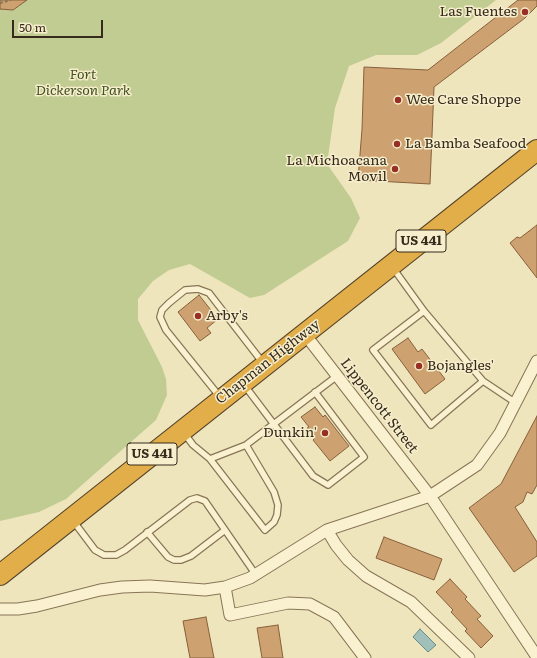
<!DOCTYPE html>
<html>
<head>
<meta charset="utf-8">
<style>
  body { margin:0 }
  #map { position:relative; width:537px; height:658px; overflow:hidden; background:#efe5bd; font-family:Literata,serif }
  canvas { display:block }
  .scale { position:absolute; left:12px; top:20px; width:91px; height:18px; box-sizing:border-box; border:2px solid #352a1b; border-top:0; padding-left:5px; font-size:12px; line-height:14px; white-space:nowrap; color:#352a1b; -webkit-text-stroke:3px #f6eecc; paint-order:stroke }
</style>
</head>
<body>
<div id="map">
<canvas width="537" height="658"></canvas>
<div class="scale">50 m</div>
</div>
<script>
const g = document.querySelector('canvas').getContext('2d');
g.lineJoin = 'round';
function fill(path, color) { g.fillStyle = color; g.fill(path, 'evenodd'); }
const poly = rows => new Path2D(rows.map(r => 'M' + r).join(''));
function strokePath(path, color, width, dash) { g.strokeStyle = color; g.lineWidth = width; g.lineCap = dash ? 'butt' : 'round'; g.setLineDash(dash || []); g.stroke(path); }
function drawText(font, color, halo, rows, align = 'center') {
  g.font = font + ' Literata,serif'; g.lineWidth = 3; g.setLineDash([]); g.textBaseline = 'middle'; g.strokeStyle = halo; g.fillStyle = color; for (const [text, x, y, turn = 0] of rows) {
    g.save(); g.translate(x, y); g.rotate((+turn || 0) * Math.PI / 180); g.textAlign = isNaN(turn) ? turn : align; if (halo) g.strokeText(text, 0, 0); g.fillText(text, 0, 0); g.restore();
  }
}
fill(poly([
  [0,0,496,0,441,43,417,55,376,55,349,66,335,108,327,164,351,198,360,218,348,241,264,295,250,298,190,264,169,270,153,281,138,299,138,320,162,367,166,379,167,395,156,420,66,499,39,512,0,521]
]), '#c0cc91');
const water = poly([
  [420,629,436,645,428,652,413,637,420,629]
]);
fill(water, '#a1c0ba');
strokePath(water, '#688d88', 1);
const building = poly([
  [0,0,27,0,13,10,0,9,0,0],
  [518,0,537,0,537,6,525,18,434,87,430,184,358,180,362,129,364,67,428,70,518,0],
  [537,225,537,278,510,243,517,237,520,238,537,225],
  [199,295,218,319,207,328,211,333,200,341,178,312,199,295],
  [408,338,418,352,422,349,445,379,425,394,392,349,408,338],
  [315,407,323,417,325,415,349,446,330,461,313,440,315,438,307,428,309,427,301,417,315,407],
  [537,416,537,485,532,494,527,492,523,502,515,507,537,542,537,556,514,572,469,508,501,484,537,416],
  [384,537,442,559,434,580,376,558,384,537],
  [450,579,467,597,465,599,481,616,477,619,493,636,481,648,465,631,467,629,451,612,453,610,436,592,450,579],
  [206,617,214,658,190,658,183,621,206,617],
  [278,625,283,658,262,658,257,628,278,625]
]);
fill(building, '#cea171');
strokePath(building, '#86603b', 1);
const lane = poly([
  [393,268,424,311,483,381,516,403],
  [424,311,373,350,431,425,483,381],
  [245,386,313,476,328,485,364,457,315,392],
  [220,397,166,330,160,317,162,310,169,303,185,290,198,289,209,293,263,363],
  [184,433,193,445,210,459,246,445,337,376],
  [210,459,265,530,274,522,277,515,278,505,274,492,246,445],
  [74,522,95,550,104,555,116,555,125,550,190,500,197,498,205,501,256,575],
  [147,532,168,557,174,560,181,560,191,556,225,530]
]);
const street = poly([
  [304,333,430,496,537,657],
  [327,530,336,545,348,560,366,576,411,602,469,658],
  [225,587,230,615,288,603,310,604,334,617,365,658],
  [0,609,18,609,37,606,100,590,122,587,150,586,205,590,225,587,250,578,327,530,430,496,477,465,500,433,537,361]
]);
const highway = poly([
  [0,575,537,150]
]);
strokePath(lane, '#877556', 8);
strokePath(street, '#877556', 13);
strokePath(highway, '#54422a', 22);
strokePath(poly([
  [0,3,11,0]
]), '#877556', 2, [3, 2]);
strokePath(lane, '#faf1d0', 5.5);
strokePath(street, '#faf1d0', 11);
strokePath(highway, '#e2ae49', 20);
for (const [x, y, r, color] of [
  [525,12,4,"#972f24"],
  [398,100,4,"#972f24"],
  [397,144,4,"#972f24"],
  [395,169,4,"#972f24"],
  [198,316,4,"#972f24"],
  [419,366,4,"#972f24"],
  [325,433,4,"#972f24"]
]) { const dot = new Path2D(); dot.arc(x, y, r, 0, 2 * Math.PI); g.fillStyle = color; g.fill(dot); strokePath(dot, '#f6eecc', 1.5); }
for (const [x, y, w] of [
  [421,241,50],
  [152,454,50]
]) { const box = new Path2D(); box.roundRect(x - w / 2, y - 11, w, 22, 3); g.fillStyle = '#f6eecc'; g.fill(box); strokePath(box, '#352a1b', 1); }
drawText('bold 13px', '#352a1b', null, [
  ["US 441",421,241],
  ["US 441",152,454]
]);
drawText('14px', '#352a1b', '#f6eecc', [
  ["Las Fuentes",517,12,"right"],
  ["Wee Care Shoppe",406,100],
  ["La Bamba Seafood",405,144],
  ["La Michoacana",387,161,"right"],
  ["Movil",387,177,"right"],
  ["Arby's",206,316],
  ["Bojangles'",427,366],
  ["Dunkin'",317,433,"right"]
], 'left');
drawText('italic 14px', '#415221', '#f6eecc', [
  ["Fort",83,75],
  ["Dickerson Park",83,91]
]);
drawText('14px', '#352a1b', '#f6eecc', [
  ["Chapman Highway",268,362,-38],
  ["Lippencott Street",379,406,52]
]);
</script>
</body>
</html>
